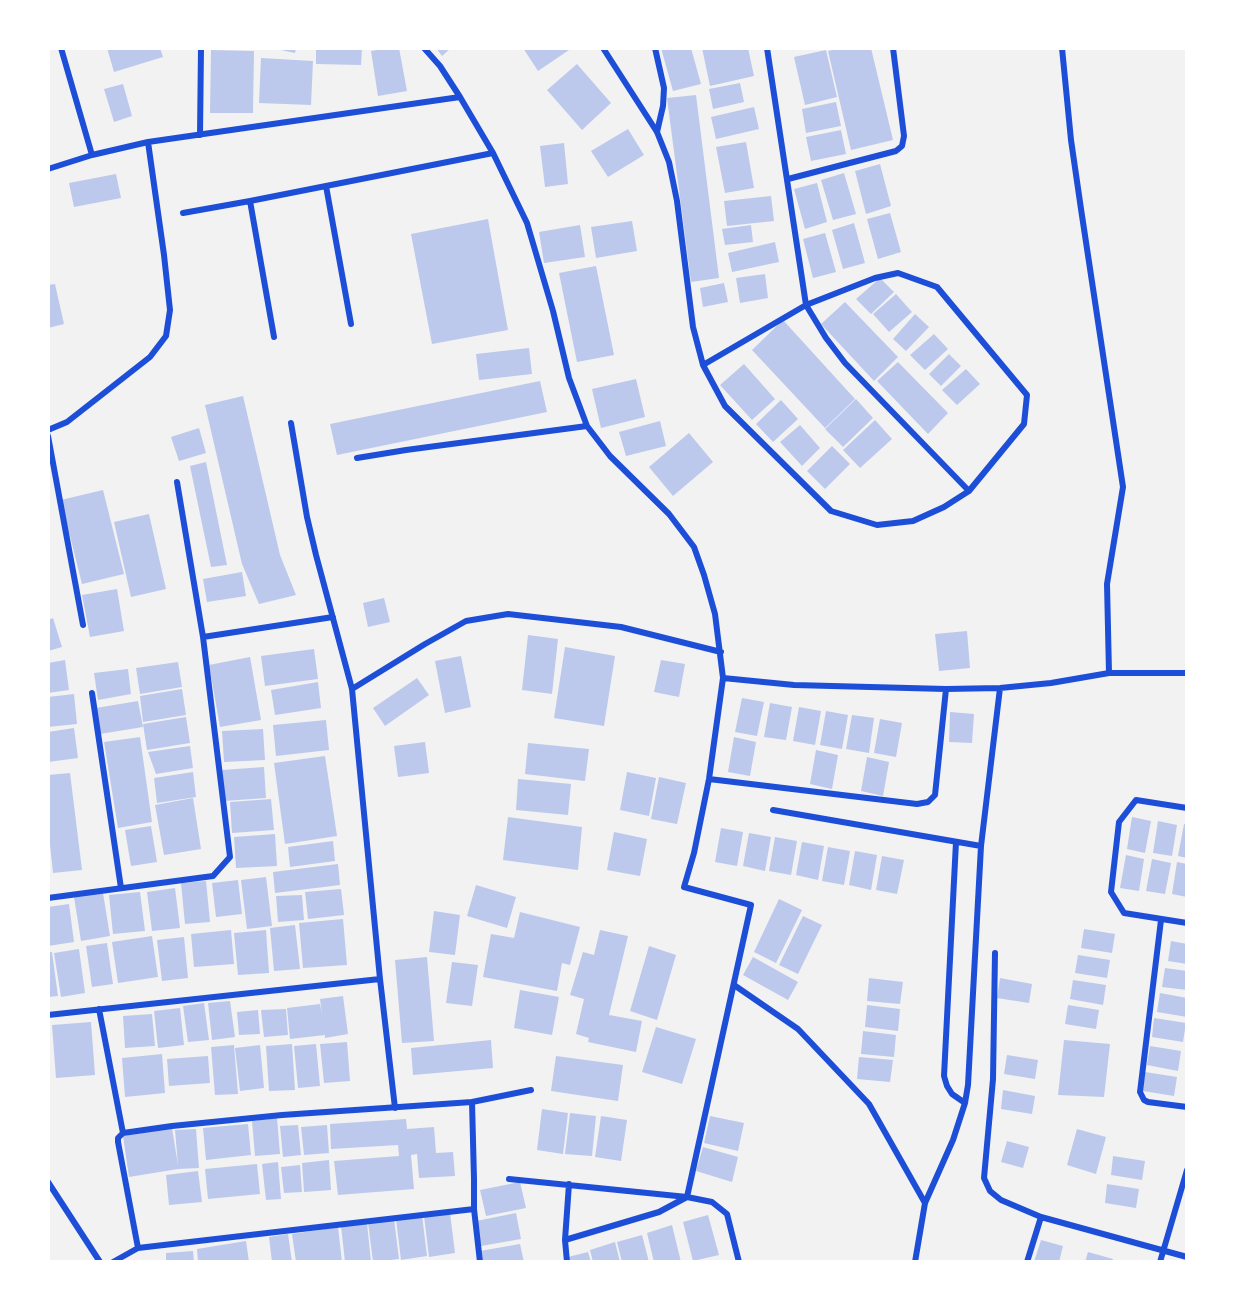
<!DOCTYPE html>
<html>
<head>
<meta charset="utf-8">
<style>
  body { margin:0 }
  #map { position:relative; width:1235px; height:1310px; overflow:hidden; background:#f2f2f2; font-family:Overpass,sans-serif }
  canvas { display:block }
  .frame { position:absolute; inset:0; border:50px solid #fff; pointer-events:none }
</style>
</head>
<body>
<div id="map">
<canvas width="1235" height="1310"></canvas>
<div class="frame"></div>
</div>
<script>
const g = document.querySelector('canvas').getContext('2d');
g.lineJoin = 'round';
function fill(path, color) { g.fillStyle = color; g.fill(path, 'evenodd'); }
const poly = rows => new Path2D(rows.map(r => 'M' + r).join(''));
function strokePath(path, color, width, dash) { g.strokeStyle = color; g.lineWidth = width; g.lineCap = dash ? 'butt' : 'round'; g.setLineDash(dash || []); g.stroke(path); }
fill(poly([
  [107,48,160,48,163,57,114,72],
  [276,48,296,48,295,53,276,49],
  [316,48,362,48,361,65,316,64],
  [389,48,399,48,407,91,378,96,371,51],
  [436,48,451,48,442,56],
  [523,48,572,48,538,71],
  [661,48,691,48,701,84,673,91],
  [702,48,748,48,754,76,710,86],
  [840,48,871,48,893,140,851,150,828,51],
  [211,50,254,51,253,113,210,113],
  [826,50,837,97,805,105,794,57],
  [261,58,313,61,311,105,259,103],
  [577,64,611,103,582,130,547,90],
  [740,83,744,102,713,109,709,89],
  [123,84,132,116,114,122,104,89],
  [696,95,719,278,691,282,667,98],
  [836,102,841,126,806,133,802,109],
  [754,107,759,129,716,139,711,117],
  [628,129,644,155,608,177,591,151],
  [841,130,846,154,811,161,806,137],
  [746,142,754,188,725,193,716,147],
  [564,143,568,184,545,187,540,146],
  [880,164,891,206,866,214,855,171],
  [844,173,856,214,833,220,821,180],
  [116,174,121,198,74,207,69,183],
  [817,183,827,222,805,229,794,189],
  [771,196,774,221,727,226,724,201],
  [890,213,901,252,878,259,867,219],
  [488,219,508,330,432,344,411,234],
  [632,221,637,251,596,258,591,227],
  [854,223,865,263,843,269,832,230],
  [580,225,585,257,544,263,539,232],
  [751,225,753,242,725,245,722,229],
  [825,233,836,272,813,278,803,239],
  [775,242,779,262,732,272,728,253],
  [596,266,614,355,577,362,559,273],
  [765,274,768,298,740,303,736,278],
  [880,278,894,292,871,314,856,299],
  [724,283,728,302,703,307,700,288],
  [55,284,64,324,48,328,48,285],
  [896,294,912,312,889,332,873,314],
  [845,302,898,357,874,381,821,324],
  [915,314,929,327,906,351,893,339],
  [783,320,855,399,825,428,752,350],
  [934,334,948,349,925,370,910,355],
  [529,348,532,374,479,380,476,354],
  [949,354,961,366,941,386,929,374],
  [898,362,948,413,928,434,877,381],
  [744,364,775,399,752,420,720,385],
  [966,369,980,384,957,405,942,390],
  [636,379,645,417,601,428,592,389],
  [540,381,547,412,337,455,330,424],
  [243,396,280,555,296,595,259,604,242,564,205,405],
  [856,399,873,418,843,447,825,429],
  [781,400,798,419,773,442,756,424],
  [875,420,892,439,860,468,843,450],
  [660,421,666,446,626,456,619,432],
  [800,425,820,448,802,466,780,442],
  [199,428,206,453,179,461,171,437],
  [689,433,713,462,673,496,649,467],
  [832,446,850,464,825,489,807,471],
  [206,462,227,565,211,567,190,466],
  [103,490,124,574,82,584,61,500],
  [149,514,166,589,131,597,114,522],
  [242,572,246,596,207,602,203,579],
  [117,589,124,631,90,637,82,595],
  [384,598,390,622,368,627,363,603],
  [53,618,62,647,48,651,48,620],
  [967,631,970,668,939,671,935,634],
  [528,635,558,639,552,694,522,690],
  [565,647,615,656,604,726,554,718],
  [314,649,318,679,265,686,261,656],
  [461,656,471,707,445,713,435,661],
  [250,657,261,720,220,727,209,665],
  [65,660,69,690,48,693,48,663],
  [661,660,685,664,679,697,654,692],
  [178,662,182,687,140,694,136,668],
  [128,669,131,694,98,700,94,673],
  [417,678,429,695,385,726,373,708],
  [318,682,321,708,275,715,271,690],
  [182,689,186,715,143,722,140,696],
  [74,694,77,724,48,727,48,697],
  [742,698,764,702,757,736,735,732],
  [138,701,143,727,100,734,96,708],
  [770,703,792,707,786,740,764,737],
  [799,707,821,711,815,745,793,741],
  [826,711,848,715,842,749,820,745],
  [950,712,974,714,972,743,949,742],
  [852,715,874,718,869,753,846,749],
  [186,717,190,743,147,750,143,724],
  [880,719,902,723,896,757,874,753],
  [326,720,329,750,276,756,273,725],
  [74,728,78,758,48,762,48,732],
  [263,729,265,760,224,762,222,731],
  [140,737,152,822,118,828,104,742],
  [734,737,756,742,750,776,728,772],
  [425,742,429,773,398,777,394,746],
  [528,743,589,749,585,781,525,774],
  [190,746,193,768,156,774,148,752],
  [816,750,838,755,832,789,810,784],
  [325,756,337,836,285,844,274,763],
  [867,757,889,762,883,796,861,791],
  [264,767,266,798,224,801,222,770],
  [193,772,196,797,157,803,154,778],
  [627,772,656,778,649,816,620,810],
  [70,773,82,870,53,873,48,826,48,775],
  [659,777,686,783,677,824,651,819],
  [518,779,571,784,568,815,516,810],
  [193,798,201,849,164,855,155,805],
  [271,799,274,830,232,833,230,802],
  [508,817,582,827,578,870,503,860],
  [1132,817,1151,821,1145,853,1127,849],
  [1158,821,1177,825,1172,856,1153,853],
  [1184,824,1187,825,1187,858,1178,856],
  [151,826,157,862,131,866,125,830],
  [721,828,743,832,737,866,715,862],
  [614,832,647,839,640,876,607,870],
  [749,833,771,837,765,871,743,866],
  [275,834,277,866,236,868,234,837],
  [775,837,797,841,791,875,769,871],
  [333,841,335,861,290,867,288,847],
  [802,842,824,846,818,880,796,875],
  [828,847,850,851,844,885,822,881],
  [855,851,877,855,871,890,849,885],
  [1126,855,1144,859,1139,891,1120,888],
  [882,856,904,860,897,894,876,890],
  [1152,859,1171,863,1165,894,1146,891],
  [1177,862,1187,864,1187,897,1172,894],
  [338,864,340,885,275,893,273,872],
  [266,877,272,926,247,929,241,880],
  [238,880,242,914,216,917,212,883],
  [206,881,210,922,185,924,181,883],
  [476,885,516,897,507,928,467,916],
  [175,888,180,928,152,931,147,892],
  [341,889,344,915,308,919,305,892],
  [140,892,145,931,113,934,109,895],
  [103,893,110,936,81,941,74,897],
  [302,895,304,920,278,922,276,896],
  [779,899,802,910,776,963,754,952],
  [69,904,74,942,48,946,48,907],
  [434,911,460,915,455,955,429,952],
  [520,912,580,927,570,965,562,963,557,991,483,977,491,934,514,938],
  [803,916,822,925,798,974,779,965],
  [343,919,347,965,303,968,299,923],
  [295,925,300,969,274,971,270,928],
  [1084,929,1115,934,1112,953,1081,948],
  [231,930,234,964,194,967,191,934],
  [266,930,269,973,238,975,234,933],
  [600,930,628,936,609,1015,642,1021,636,1052,588,1042,589,1038,576,1034,584,999,570,995,583,952,594,955],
  [152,936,158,977,118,983,112,942],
  [184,937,188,978,162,981,157,940],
  [1171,941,1187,944,1187,964,1168,961],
  [107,943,113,984,92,987,86,946],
  [649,946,676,955,657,1020,630,1011],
  [79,949,85,993,61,997,54,953],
  [48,952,52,952,58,996,48,997],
  [1078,955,1110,960,1107,978,1075,973],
  [427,957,434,1041,402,1043,395,960],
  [753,957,798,982,788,1000,743,975],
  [452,962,478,965,472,1006,446,1003],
  [1165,968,1187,971,1187,990,1162,987],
  [869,978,903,982,900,1004,867,1001],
  [1000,978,1032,984,1029,1003,997,998],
  [1073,980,1106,985,1103,1005,1070,999],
  [520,990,559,997,552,1035,514,1028],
  [1160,993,1187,998,1187,1017,1157,1012],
  [343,996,348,1034,325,1038,325,1035,290,1039,287,1008,320,1004,322,1014,320,999],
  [230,1001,235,1037,212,1040,208,1003],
  [204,1003,209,1040,188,1042,183,1006],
  [867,1005,900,1009,898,1031,865,1027],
  [1068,1005,1099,1010,1096,1029,1065,1024],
  [180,1008,184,1045,158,1048,154,1011],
  [286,1009,288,1035,264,1037,261,1010],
  [258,1010,260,1034,239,1035,237,1012],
  [152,1014,155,1046,125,1048,123,1016],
  [1154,1018,1186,1023,1183,1042,1152,1037],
  [91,1022,95,1075,56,1078,52,1025],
  [656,1027,696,1039,682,1084,642,1072],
  [863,1031,896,1035,894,1057,861,1054],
  [491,1040,493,1068,413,1075,411,1048],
  [1064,1040,1110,1044,1104,1097,1058,1095],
  [347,1042,350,1081,324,1083,320,1044],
  [292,1044,295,1090,269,1091,266,1046],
  [316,1044,320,1086,298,1088,294,1046],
  [234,1045,238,1094,215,1095,211,1047],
  [260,1045,264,1088,240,1091,235,1048],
  [1150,1046,1181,1051,1178,1071,1147,1065],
  [162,1054,165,1093,125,1097,122,1058],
  [1007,1055,1038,1060,1035,1079,1004,1074],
  [208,1056,210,1083,169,1086,167,1059],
  [556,1056,623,1065,618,1101,551,1091],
  [859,1057,893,1060,890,1082,857,1079],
  [1145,1072,1177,1077,1174,1096,1143,1091],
  [1003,1090,1035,1096,1032,1114,1001,1109],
  [542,1109,568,1113,563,1154,537,1150],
  [570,1113,596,1116,592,1156,565,1154],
  [601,1116,627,1120,621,1161,595,1157],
  [710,1116,744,1123,738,1151,704,1143],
  [277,1118,280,1154,255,1156,252,1121],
  [406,1119,407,1129,434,1127,436,1153,453,1152,455,1176,419,1178,417,1154,411,1155,414,1189,338,1195,334,1161,399,1156,398,1145,331,1149,330,1124],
  [248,1124,251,1155,206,1160,203,1128],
  [298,1125,301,1155,283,1157,280,1126],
  [327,1125,329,1153,304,1155,301,1127],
  [172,1128,178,1165,175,1130,196,1129,199,1168,178,1169,129,1177,123,1136],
  [1077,1129,1106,1137,1096,1174,1067,1165],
  [1007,1141,1029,1147,1023,1168,1001,1162],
  [703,1147,738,1157,732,1182,696,1171],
  [1113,1156,1145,1161,1142,1180,1111,1175],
  [329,1160,331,1190,304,1192,302,1163],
  [278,1162,281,1199,266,1200,262,1164],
  [257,1164,260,1194,208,1199,205,1169],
  [300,1165,302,1192,284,1193,281,1167],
  [198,1171,202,1202,169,1205,166,1175],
  [520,1182,526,1208,486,1216,480,1190],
  [1107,1184,1139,1189,1136,1208,1105,1203],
  [450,1213,455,1253,429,1257,424,1216],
  [516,1213,521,1239,481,1246,476,1221],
  [422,1215,427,1256,401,1260,396,1219],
  [708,1215,719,1255,693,1261,683,1222],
  [394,1219,399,1259,373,1262,368,1222],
  [367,1223,371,1262,345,1262,341,1226],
  [672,1225,681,1262,654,1262,647,1233],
  [338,1227,342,1262,296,1262,292,1234],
  [288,1234,292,1262,272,1262,269,1237],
  [642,1235,649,1262,622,1262,617,1242],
  [1041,1240,1063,1246,1059,1262,1034,1262],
  [246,1241,249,1262,198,1262,197,1249],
  [615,1242,620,1262,593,1262,590,1250],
  [520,1244,524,1262,482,1262,480,1251],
  [193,1251,194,1262,166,1262,166,1253],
  [588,1252,591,1262,569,1262,568,1257],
  [1088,1252,1113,1259,1112,1262,1085,1262]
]), '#bdc9ec');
strokePath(poly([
  [61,48,92,155,148,142],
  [424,48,440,66,460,97,493,153,527,223,553,311,569,378,587,426,610,456,669,514,694,547,704,575,715,614,723,678,794,685,946,689,1000,688,1051,683,1109,673],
  [603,48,657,132,669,162,677,201,693,327,703,365,725,406,831,511,877,525,913,521,944,507,969,491,1024,424,1027,395,937,287,898,273,875,278,806,305,703,365],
  [655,48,664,88,663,106,657,132],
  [767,48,806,305,826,338,845,363,969,491],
  [1062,48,1071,140,1081,209,1123,487,1107,584,1109,673,1187,673],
  [200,135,201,48],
  [48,169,92,155],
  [788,179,896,151,902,146,904,136,893,48],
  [326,186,351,324],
  [250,201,274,337],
  [183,213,250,201,493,153],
  [291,423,307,517,316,555,352,689,380,979,395,1108],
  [48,430,67,422,150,357,166,336,170,310,164,255,148,142,460,97],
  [48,436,83,625],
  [357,458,406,450,587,426],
  [203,637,333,617],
  [352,689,425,644,466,621,508,614,621,627,721,652],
  [92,693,121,888],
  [709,779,917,804,928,802,935,795,946,689],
  [1187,808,1136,800,1119,822,1111,892,1124,913,1187,923],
  [773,810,981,846],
  [956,842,944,1076,947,1086,952,1094,965,1103],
  [48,898,213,876,230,857,203,637,177,482],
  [1161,920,1140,1092,1144,1100,1148,1102,1187,1107],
  [995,953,993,1079,984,1178,990,1191,1001,1200,1041,1217,1187,1257],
  [734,985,798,1029,869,1104,925,1203],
  [99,1009,123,1133],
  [48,1015,380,979],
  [472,1102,531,1090],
  [509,1179,687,1197,712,1202,727,1214,739,1262],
  [48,1182,100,1262],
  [474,1209,480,1262],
  [565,1240,659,1212,687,1197,751,905,684,887,694,853,709,779,723,678],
  [113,1262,138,1248,474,1209,474,1179,472,1102,282,1115,172,1126,123,1133,118,1138,118,1142,138,1248],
  [567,1262,565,1240,569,1184],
  [915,1262,925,1203,953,1140,965,1103,968,1085,981,846,1000,688],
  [1027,1262,1041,1217],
  [1160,1262,1187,1170]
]), '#1d4ed8', 6);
</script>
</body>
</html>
